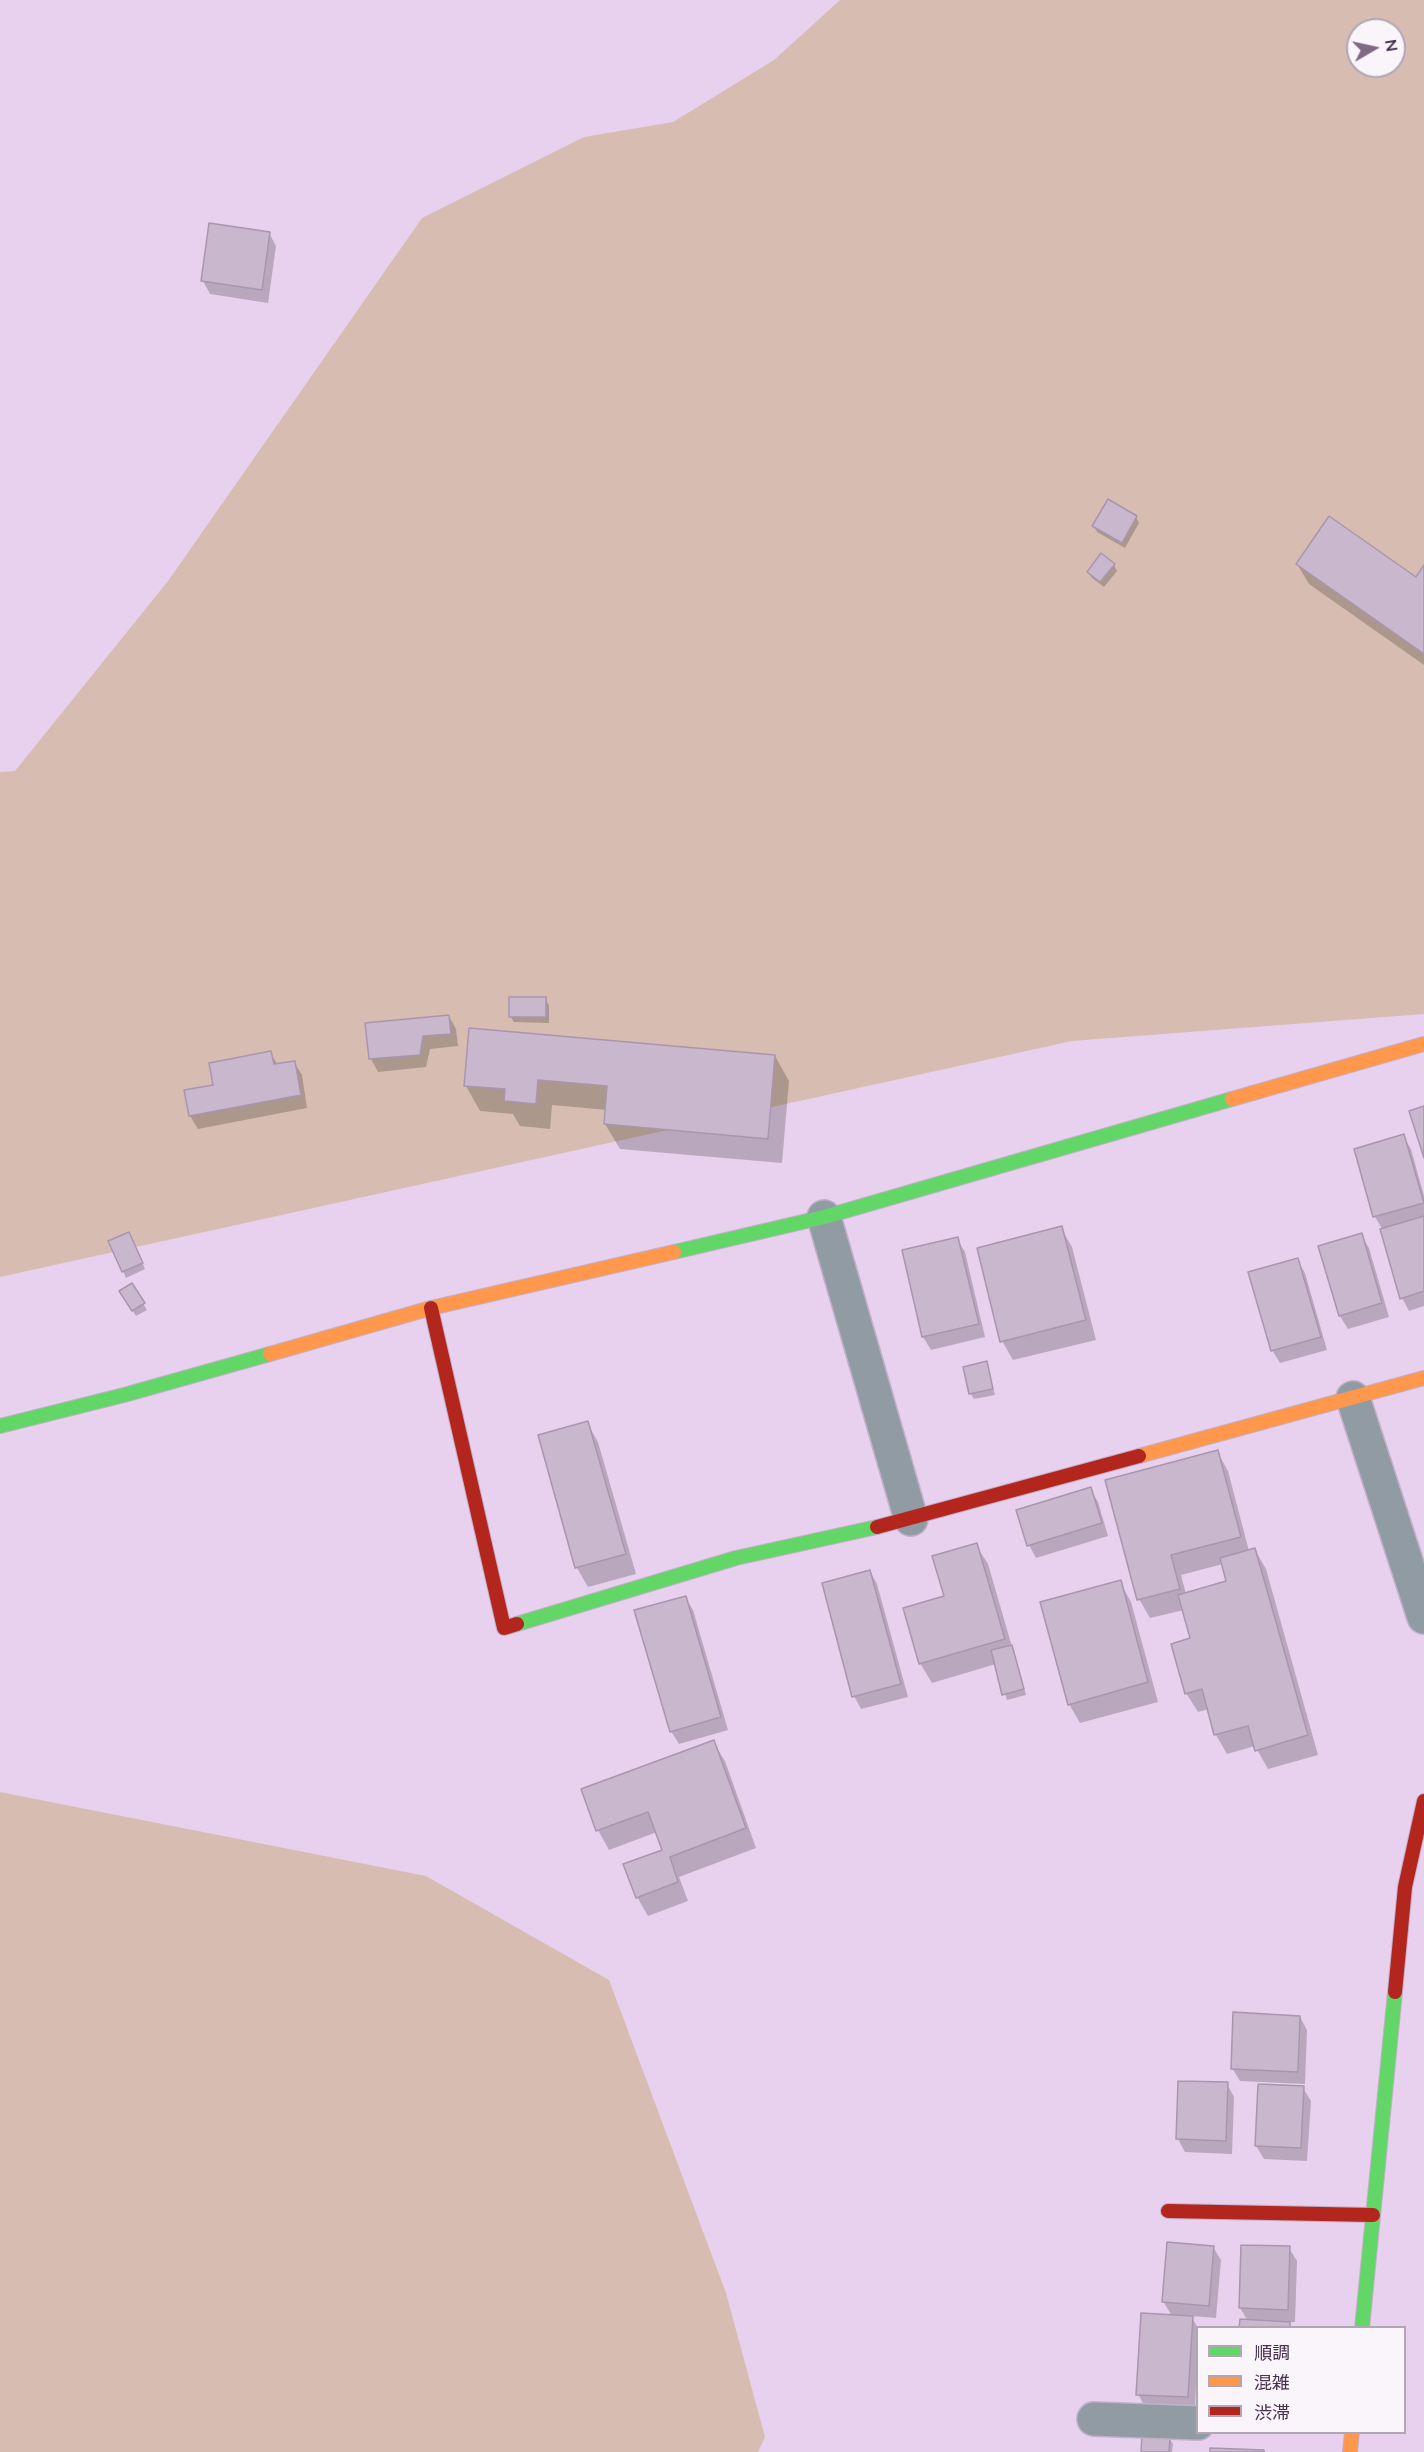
<!DOCTYPE html>
<html>
<head>
<meta charset="utf-8">
<style>
  body { margin:0 }
  #map { position:relative; width:1424px; height:2452px; overflow:hidden; background:#e8d1ee; font-family:Lato,"Noto Sans JP",sans-serif }
  canvas { display:block }
  .legend { position:absolute; left:1196px; top:2326px; width:210px; height:108px; box-sizing:border-box; background:#faf4fb; border:2px solid #b2a6b5; margin:0; padding:8px 10px; list-style:none; font-size:18px; color:#47314d }
  .legend li { display:flex; align-items:center; gap:12px; height:30px }
  .legend b { width:30px; border:2px solid #b2a6b5 }
  .north { position:absolute; left:1346px; top:18px; width:60px; height:60px; box-sizing:border-box; background:#faf4fb; border:2px solid #b2a6b5; border-radius:50%; rotate:81deg; font-size:16px; font-weight:700; line-height:24px; text-align:center; color:#47314d }
  .north::after { content:''; display:block; margin:auto; width:21px; height:27px; background:#7f6985; clip-path:polygon(50% 0,100% 100%,50% 72%,0 100%) }
</style>
</head>
<body>
<div id="map">
<canvas width="1424" height="2452"></canvas>
<ul class="legend">
<li><b style="height:8px;background:#63d668"></b>順調</li>
<li><b style="height:8px;background:#ff974d"></b>混雑</li>
<li><b style="height:8px;background:#b3261e"></b>渋滞</li>
</ul>
<div class="north">N</div>
</div>
<script>
const g = document.querySelector('canvas').getContext('2d');
g.lineJoin = 'round';
function fill(path, color) { g.fillStyle = color; g.fill(path, 'evenodd'); }
const poly = rows => new Path2D(rows.map(r => 'M' + r).join(''));
function strokePath(path, color, width, dash) { g.strokeStyle = color; g.lineWidth = width; g.lineCap = dash ? 'butt' : 'round'; g.setLineDash(dash || []); g.stroke(path); }
fill(poly([
  [840,0,1424,0,1424,1014,1072,1041,0,1277,0,772,15,771,168,581,422,218,584,137,673,122,774,60],
  [1358,30,1394,30,1394,66,1358,66],
  [0,1792,426,1876,609,1980,726,2293,765,2437,758,2452,0,2452]
]), '#d7bdb1');
fill(poly([
  [269,233,276,246,268,303,210,294,203,281],
  [1136,517,1139,523,1125,548,1097,532,1094,526],
  [1297,564,1416,579,1424,568,1424,665,1309,584],
  [1114,565,1117,571,1104,587,1092,578,1088,572],
  [545,999,549,1005,549,1023,514,1022,510,1016],
  [449,1016,456,1029,458,1046,430,1049,426,1067,378,1072,371,1059,367,1024],
  [270,1053,278,1065,294,1062,302,1075,307,1108,198,1129,190,1116,214,1086],
  [775,1056,789,1081,782,1163,620,1149,605,1124,607,1110,552,1105,550,1129,520,1126,513,1114,480,1111,466,1086],
  [1403,1136,1411,1149,1424,1196,1424,1306,1409,1311,1402,1298,1383,1230,1375,1217,1356,1150],
  [1061,1228,1072,1247,1096,1340,1013,1360,1002,1341],
  [1361,1235,1369,1248,1389,1317,1348,1329,1340,1316,1320,1247],
  [957,1239,965,1252,985,1337,931,1350,923,1337],
  [132,1240,145,1269,126,1278,110,1242],
  [1297,1260,1305,1273,1327,1350,1280,1363,1272,1350],
  [132,1285,147,1310,136,1316,121,1292],
  [986,1363,995,1395,974,1399,970,1393],
  [587,1423,598,1442,636,1574,588,1587,577,1568,539,1436],
  [1217,1451,1228,1471,1249,1551,1255,1550,1266,1569,1318,1755,1268,1769,1255,1746,1227,1754,1216,1735,1209,1709,1198,1712,1186,1693,1192,1639,1184,1610,1150,1618,1139,1599],
  [1223,1564,1228,1582,1186,1594,1181,1575],
  [1090,1489,1098,1502,1108,1536,1036,1558,1029,1545],
  [976,1545,988,1564,1026,1695,1007,1700,996,1664,932,1683,920,1663,946,1597],
  [870,1571,877,1584,908,1697,861,1709,854,1696],
  [1120,1582,1131,1602,1158,1702,1080,1723,1069,1704],
  [685,1597,693,1610,728,1730,679,1744,671,1731],
  [713,1742,725,1761,756,1848,679,1877,688,1901,648,1916,637,1897,664,1851,657,1832,609,1850,598,1830],
  [1300,2017,1307,2030,1305,2084,1240,2081,1232,2068],
  [1227,2084,1234,2097,1232,2154,1185,2152,1178,2139],
  [1303,2088,1311,2101,1307,2161,1264,2159,1256,2146],
  [1213,2247,1221,2260,1216,2318,1191,2316,1198,2328,1195,2410,1145,2407,1138,2394,1172,2316,1163,2301],
  [1289,2248,1297,2261,1295,2322,1288,2322,1291,2328,1240,2328,1248,2321,1240,2308],
  [1169,2438,1173,2444,1172,2452,1142,2452]
]), '#0003');
const building = poly([
  [209,223,270,232,262,290,201,281,209,223],
  [1108,499,1137,516,1122,543,1092,526,1108,499],
  [1329,516,1416,577,1424,565,1424,654,1296,564,1329,516],
  [1101,553,1115,564,1100,582,1087,572,1101,553],
  [509,997,546,997,546,1017,509,1017,509,997],
  [449,1015,451,1034,423,1036,420,1055,369,1059,365,1023,449,1015],
  [469,1028,775,1055,768,1139,604,1124,607,1086,538,1080,536,1104,504,1101,505,1089,464,1086,469,1028],
  [271,1051,274,1064,295,1061,301,1095,189,1116,184,1090,213,1085,209,1063,271,1051],
  [1424,1106,1424,1158,1409,1111,1424,1106],
  [1404,1134,1424,1203,1373,1217,1354,1149,1404,1134],
  [1424,1216,1424,1291,1400,1299,1380,1229,1424,1216],
  [1062,1226,1086,1320,1000,1342,977,1248,1062,1226],
  [129,1232,143,1263,122,1272,108,1241,129,1232],
  [1362,1233,1382,1303,1339,1316,1318,1246,1362,1233],
  [958,1237,979,1324,922,1337,902,1250,958,1237],
  [1298,1258,1321,1337,1271,1351,1248,1272,1298,1258],
  [132,1283,145,1303,132,1311,119,1291,132,1283],
  [987,1361,993,1389,969,1394,963,1367,987,1361],
  [588,1421,626,1554,575,1568,538,1435,588,1421],
  [1218,1450,1241,1537,1171,1555,1180,1589,1137,1600,1105,1480,1218,1450],
  [1091,1487,1102,1523,1027,1546,1016,1510,1091,1487],
  [977,1543,1005,1639,919,1664,903,1608,944,1596,932,1556,977,1543],
  [1255,1548,1308,1735,1255,1751,1248,1726,1214,1735,1202,1689,1185,1694,1171,1644,1190,1638,1178,1595,1226,1581,1220,1558,1255,1548],
  [870,1570,901,1684,852,1697,822,1583,870,1570],
  [1121,1580,1148,1682,1068,1705,1040,1602,1121,1580],
  [686,1596,721,1717,670,1732,634,1610,686,1596],
  [1012,1645,1024,1689,1002,1695,991,1650,1012,1645],
  [714,1740,746,1828,670,1857,678,1882,636,1898,623,1864,662,1850,648,1812,596,1831,581,1789,714,1740],
  [1233,2012,1300,2016,1298,2072,1231,2069,1233,2012],
  [1178,2081,1228,2082,1226,2141,1176,2139,1178,2081],
  [1258,2084,1304,2086,1301,2148,1255,2146,1258,2084],
  [1167,2242,1214,2246,1209,2306,1162,2302,1167,2242],
  [1241,2245,1290,2246,1288,2310,1239,2308,1241,2245],
  [1141,2313,1193,2316,1188,2397,1136,2395,1141,2313],
  [1240,2319,1290,2322,1290,2328,1239,2328,1240,2319],
  [1142,2435,1170,2437,1169,2452,1141,2452,1142,2435],
  [1210,2448,1264,2450,1264,2452,1210,2452,1210,2448]
]);
fill(building, '#c9b7ce');
strokePath(building, '#a995ae', 1.5);
const street = poly([
  [824,1217,911,1519],
  [1353,1398,1424,1617],
  [1094,2419,1198,2423]
]);
const fast = poly([
  [674,1252,824,1217,1232,1099],
  [0,1426,124,1395,270,1354],
  [517,1624,736,1558,877,1527],
  [1362,2328,1395,1992]
]);
const slow = poly([
  [1232,1099,1424,1044],
  [270,1354,431,1308,674,1252],
  [1139,1456,1424,1378],
  [1350,2452,1352,2432]
]);
const jam = poly([
  [431,1308,504,1628,517,1624],
  [877,1527,1139,1456],
  [1395,1992,1405,1887,1424,1801],
  [1168,2211,1373,2215]
]);
strokePath(street, '#c3b0c8', 36);
strokePath(fast, '#c3b0c8', 16);
strokePath(slow, '#c3b0c8', 16);
strokePath(jam, '#c3b0c8', 16);
strokePath(street, '#909ba3', 33);
strokePath(fast, '#63d668', 14);
strokePath(slow, '#ff974d', 14);
strokePath(jam, '#b3261e', 14);
</script>
</body>
</html>
